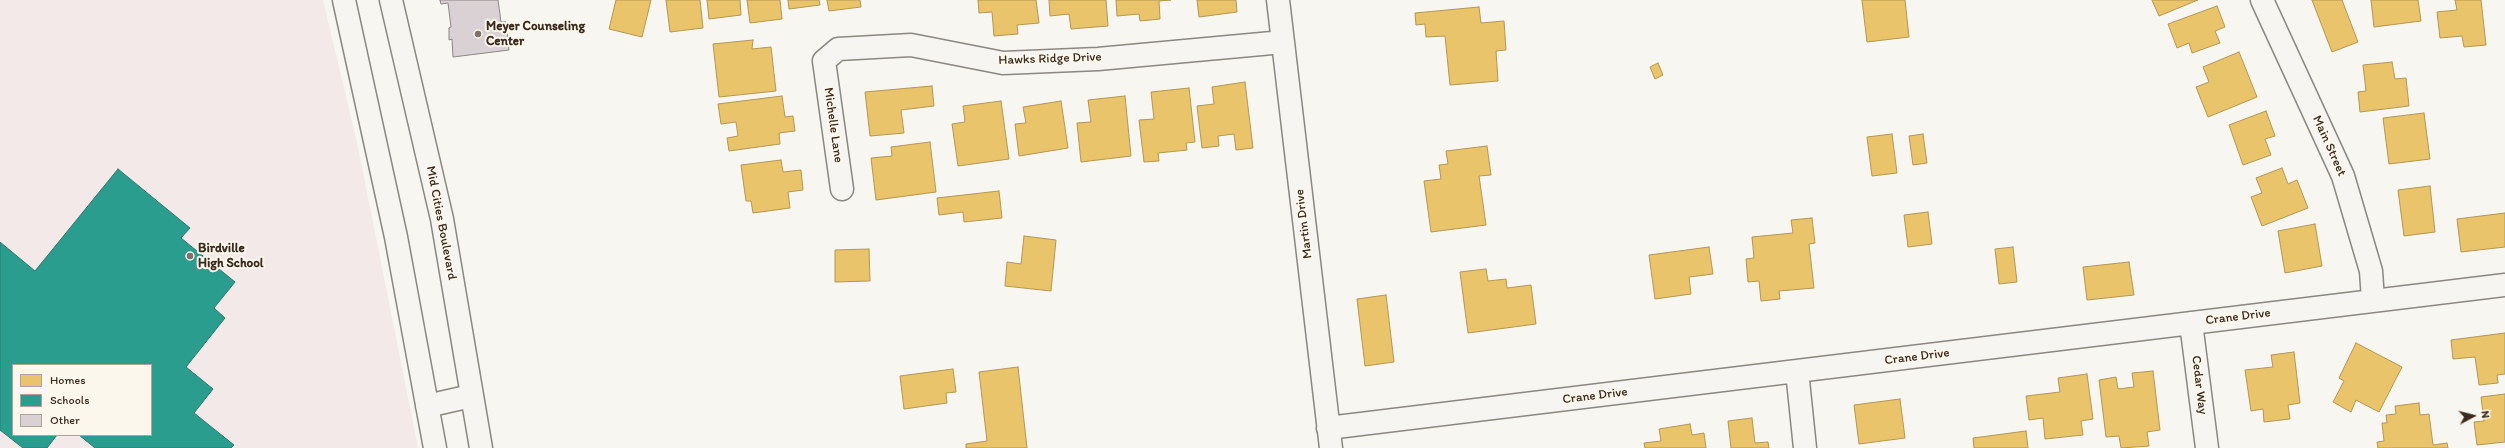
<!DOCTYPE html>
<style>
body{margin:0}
#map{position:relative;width:2505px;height:448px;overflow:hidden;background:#f8f6f0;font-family:Itim,sans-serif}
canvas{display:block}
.legend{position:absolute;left:12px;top:364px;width:140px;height:72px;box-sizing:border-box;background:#fbf7ec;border:1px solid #aea59a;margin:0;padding:5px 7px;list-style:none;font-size:12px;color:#3b2a1e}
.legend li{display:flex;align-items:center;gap:8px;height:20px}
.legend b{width:20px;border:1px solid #aea59a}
.north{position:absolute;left:2453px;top:396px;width:40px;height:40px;-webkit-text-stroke:3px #fbf7ec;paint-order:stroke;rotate:83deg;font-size:11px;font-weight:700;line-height:16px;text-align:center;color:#3b2a1e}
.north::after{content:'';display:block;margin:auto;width:14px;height:18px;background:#3b2a1e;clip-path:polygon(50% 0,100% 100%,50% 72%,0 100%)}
</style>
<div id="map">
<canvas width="2505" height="448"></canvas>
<ul class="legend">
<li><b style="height:11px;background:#e9c46a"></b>Homes</li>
<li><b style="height:11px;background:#2a9d8f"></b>Schools</li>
<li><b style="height:11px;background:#dad1d5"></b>Other</li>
</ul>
<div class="north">N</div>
</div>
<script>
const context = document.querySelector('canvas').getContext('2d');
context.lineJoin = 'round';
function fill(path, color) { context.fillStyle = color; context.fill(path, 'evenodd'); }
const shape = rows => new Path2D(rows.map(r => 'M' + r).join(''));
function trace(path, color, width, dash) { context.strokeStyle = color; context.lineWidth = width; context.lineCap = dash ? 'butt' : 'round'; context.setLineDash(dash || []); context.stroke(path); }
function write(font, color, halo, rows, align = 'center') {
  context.font = font + ' Itim,sans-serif'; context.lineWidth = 4; context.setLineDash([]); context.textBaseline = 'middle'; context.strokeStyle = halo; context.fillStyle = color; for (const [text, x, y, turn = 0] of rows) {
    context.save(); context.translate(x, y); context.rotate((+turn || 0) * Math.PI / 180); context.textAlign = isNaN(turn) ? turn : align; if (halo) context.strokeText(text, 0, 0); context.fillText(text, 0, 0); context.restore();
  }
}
const built = shape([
 [0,0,323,0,358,147,418,448,0,448],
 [13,365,151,365,151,435,13,435]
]);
const homes = shape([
 [616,0,651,0,642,37,609,29,616,0],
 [666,0,700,0,703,28,670,32,666,0],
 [707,0,740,0,741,15,709,19,707,0],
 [747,0,780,0,782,19,750,23,747,0],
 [788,0,819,0,820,5,789,9,788,0],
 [827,0,860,0,861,7,829,11,827,0],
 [978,0,1036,0,1039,23,1017,25,1018,34,994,36,992,12,979,13,978,0],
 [1049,0,1106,0,1108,26,1071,29,1069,14,1050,16,1049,0],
 [1116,0,1171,0,1159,1,1160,19,1140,21,1139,14,1117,16,1116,0],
 [1197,0,1236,0,1237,12,1199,17,1197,0],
 [1862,0,1905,0,1909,37,1867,42,1862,0],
 [2152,0,2198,0,2159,16,2152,0],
 [2312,0,2342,0,2358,42,2332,52,2312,0],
 [2371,0,2418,0,2421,21,2374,27,2371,0],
 [2455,0,2481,0,2486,45,2464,47,2462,36,2440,38,2437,12,2457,10,2455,0],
 [2217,6,2225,27,2215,31,2220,43,2192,53,2189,43,2177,48,2168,24,2217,6],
 [1479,7,1481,23,1504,21,1506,50,1496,51,1498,81,1450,85,1445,36,1426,37,1425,24,1416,25,1415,13,1479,7],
 [753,40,752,49,771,47,776,91,719,97,713,44,753,40],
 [2239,52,2257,97,2208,117,2196,87,2209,82,2203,67,2239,52],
 [2392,62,2395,79,2406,78,2409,106,2360,112,2358,92,2366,91,2363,65,2392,62],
 [1658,63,1663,75,1655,79,1650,67,1658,63],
 [1245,82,1253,148,1236,150,1234,134,1218,136,1219,146,1202,148,1197,106,1214,104,1212,87,1245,82],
 [932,86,934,106,901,110,904,133,870,136,865,92,932,86],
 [1189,88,1195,142,1186,143,1187,150,1158,153,1159,161,1144,162,1139,120,1154,119,1151,92,1189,88],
 [782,96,785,117,793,116,795,131,779,133,780,144,729,151,727,138,738,136,736,122,721,124,718,104,782,96],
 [1125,96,1131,156,1081,162,1077,123,1091,122,1088,100,1125,96],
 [1001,101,1009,159,958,166,952,124,965,122,963,106,1001,101],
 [1061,101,1068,148,1019,156,1015,124,1026,123,1023,107,1061,101],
 [2266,111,2275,136,2265,139,2271,155,2243,165,2229,125,2266,111],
 [2424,113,2430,159,2389,164,2383,118,2424,113],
 [1892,134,1897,173,1872,176,1867,137,1892,134],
 [1923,134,1927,163,1913,165,1909,136,1923,134],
 [930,142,936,192,876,200,871,158,892,156,891,147,930,142],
 [1487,146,1491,175,1479,176,1486,225,1431,232,1424,181,1441,179,1439,165,1448,164,1446,151,1487,146],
 [781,160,783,172,801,170,803,190,788,192,790,208,753,213,751,201,746,201,741,165,781,160],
 [2282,168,2288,184,2297,180,2308,208,2262,226,2251,197,2262,193,2256,178,2282,168],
 [2430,186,2435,232,2404,236,2398,190,2430,186],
 [999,191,1002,218,964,222,963,212,939,215,937,198,999,191],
 [1928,212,1932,244,1908,247,1904,215,1928,212],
 [2505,213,2505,247,2461,252,2457,219,2505,213],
 [1812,218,1815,243,1809,244,1814,288,1779,291,1780,299,1761,301,1759,281,1748,282,1746,259,1754,258,1752,237,1793,233,1791,220,1812,218],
 [2315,224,2322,266,2285,273,2278,231,2315,224],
 [1024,236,1056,240,1051,291,1005,286,1007,262,1021,264,1024,236],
 [1709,247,1713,274,1689,277,1691,294,1655,299,1649,255,1709,247],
 [2013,247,2017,282,1999,284,1995,249,2013,247],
 [869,249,870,281,835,282,835,250,869,249],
 [2129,262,2134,295,2087,300,2083,267,2129,262],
 [1486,269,1488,281,1506,279,1507,288,1531,285,1536,324,1468,333,1460,272,1486,269],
 [1386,295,1394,362,1365,366,1357,299,1386,295],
 [2505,333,2505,374,2497,375,2498,383,2479,385,2475,357,2453,359,2451,340,2505,333],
 [2356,343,2402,367,2379,412,2356,400,2351,412,2333,402,2344,381,2339,378,2356,343],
 [2294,352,2300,403,2288,405,2290,419,2264,422,2263,409,2251,411,2245,370,2273,367,2271,355,2294,352],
 [1018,367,1027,448,966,448,966,444,987,441,979,372,1018,367],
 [953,369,956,392,946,393,947,403,904,409,900,376,953,369],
 [2153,371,2160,430,2147,432,2149,446,2121,448,2119,436,2106,437,2099,380,2116,377,2118,389,2134,387,2132,373,2153,371],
 [2087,374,2093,419,2081,421,2083,435,2045,439,2043,418,2029,420,2026,396,2060,392,2058,378,2087,374],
 [2505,394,2505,442,2477,445,2474,422,2484,421,2481,397,2505,394],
 [1900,399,1905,438,1859,444,1854,405,1900,399],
 [2419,403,2420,415,2429,414,2433,445,2447,443,2448,448,2378,448,2377,442,2384,441,2382,423,2387,423,2386,415,2396,414,2395,406,2419,403],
 [1752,418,1755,443,1768,442,1769,448,1731,448,1728,421,1752,418],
 [1690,424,1692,435,1704,433,1706,448,1645,448,1644,443,1661,441,1659,429,1690,424],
 [2026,431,2028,448,1974,448,1973,438,2026,431]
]);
const schools = shape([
 [118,169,190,228,181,238,235,282,214,308,225,318,186,367,213,389,194,413,234,445,231,448,95,448,79,435,151,435,151,365,13,365,13,435,57,435,47,448,23,448,0,430,0,242,35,271,118,169]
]);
const building = shape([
 [440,0,498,0,501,22,506,22,509,50,453,57,452,39,449,40,449,28,451,27,448,3,441,4,440,0]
]);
const minor = shape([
 [1278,0,1331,448],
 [2262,0,2343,176,2371,271,2373,300],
 [842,189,824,61,838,49,911,45,1003,63,1098,59,1283,42],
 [2191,323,2207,448],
 [1797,371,1805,448],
 [1328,428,2505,285]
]);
const major = shape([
 [344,0,396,237,435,448],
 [391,0,442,219,481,448],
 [427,406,471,396]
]);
const markers = [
 [478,34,4,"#7d7168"],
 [190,256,4,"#7d7168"]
];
const poiNames = [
 ["Meyer Counseling",486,27],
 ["Center",486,42],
 ["Birdville",198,249],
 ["High School",198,264]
];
const streetNames = [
 ["Hawks Ridge Drive",1050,59,-2],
 ["Michelle Lane",833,125,82],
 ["Main Street",2329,146,66],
 ["Mid Cities Boulevard",441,223,79],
 ["Martin Drive",1304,224,-97],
 ["Crane Drive",2238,317,-7],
 ["Crane Drive",1917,357,-7],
 ["Cedar Way",2199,385,83],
 ["Crane Drive",1595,396,-7]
];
fill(built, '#f2e9e8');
fill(homes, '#e9c46a');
trace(homes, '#b59653', 1);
fill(schools, '#2a9d8f');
trace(schools, '#2f7a6d', 1);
fill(building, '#dad1d5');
trace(building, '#8b8781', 1);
trace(minor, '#8b8781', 25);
trace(major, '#8b8781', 25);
trace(minor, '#f6f5f1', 22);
trace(major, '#f6f5f1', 22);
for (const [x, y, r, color] of markers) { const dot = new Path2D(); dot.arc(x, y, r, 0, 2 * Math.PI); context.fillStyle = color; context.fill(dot); trace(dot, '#fbf7ec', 1.5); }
write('bold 13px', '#3b2a1e', '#fbf7ec', poiNames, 'left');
write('13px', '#3b2a1e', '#fbf7ec', streetNames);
</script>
